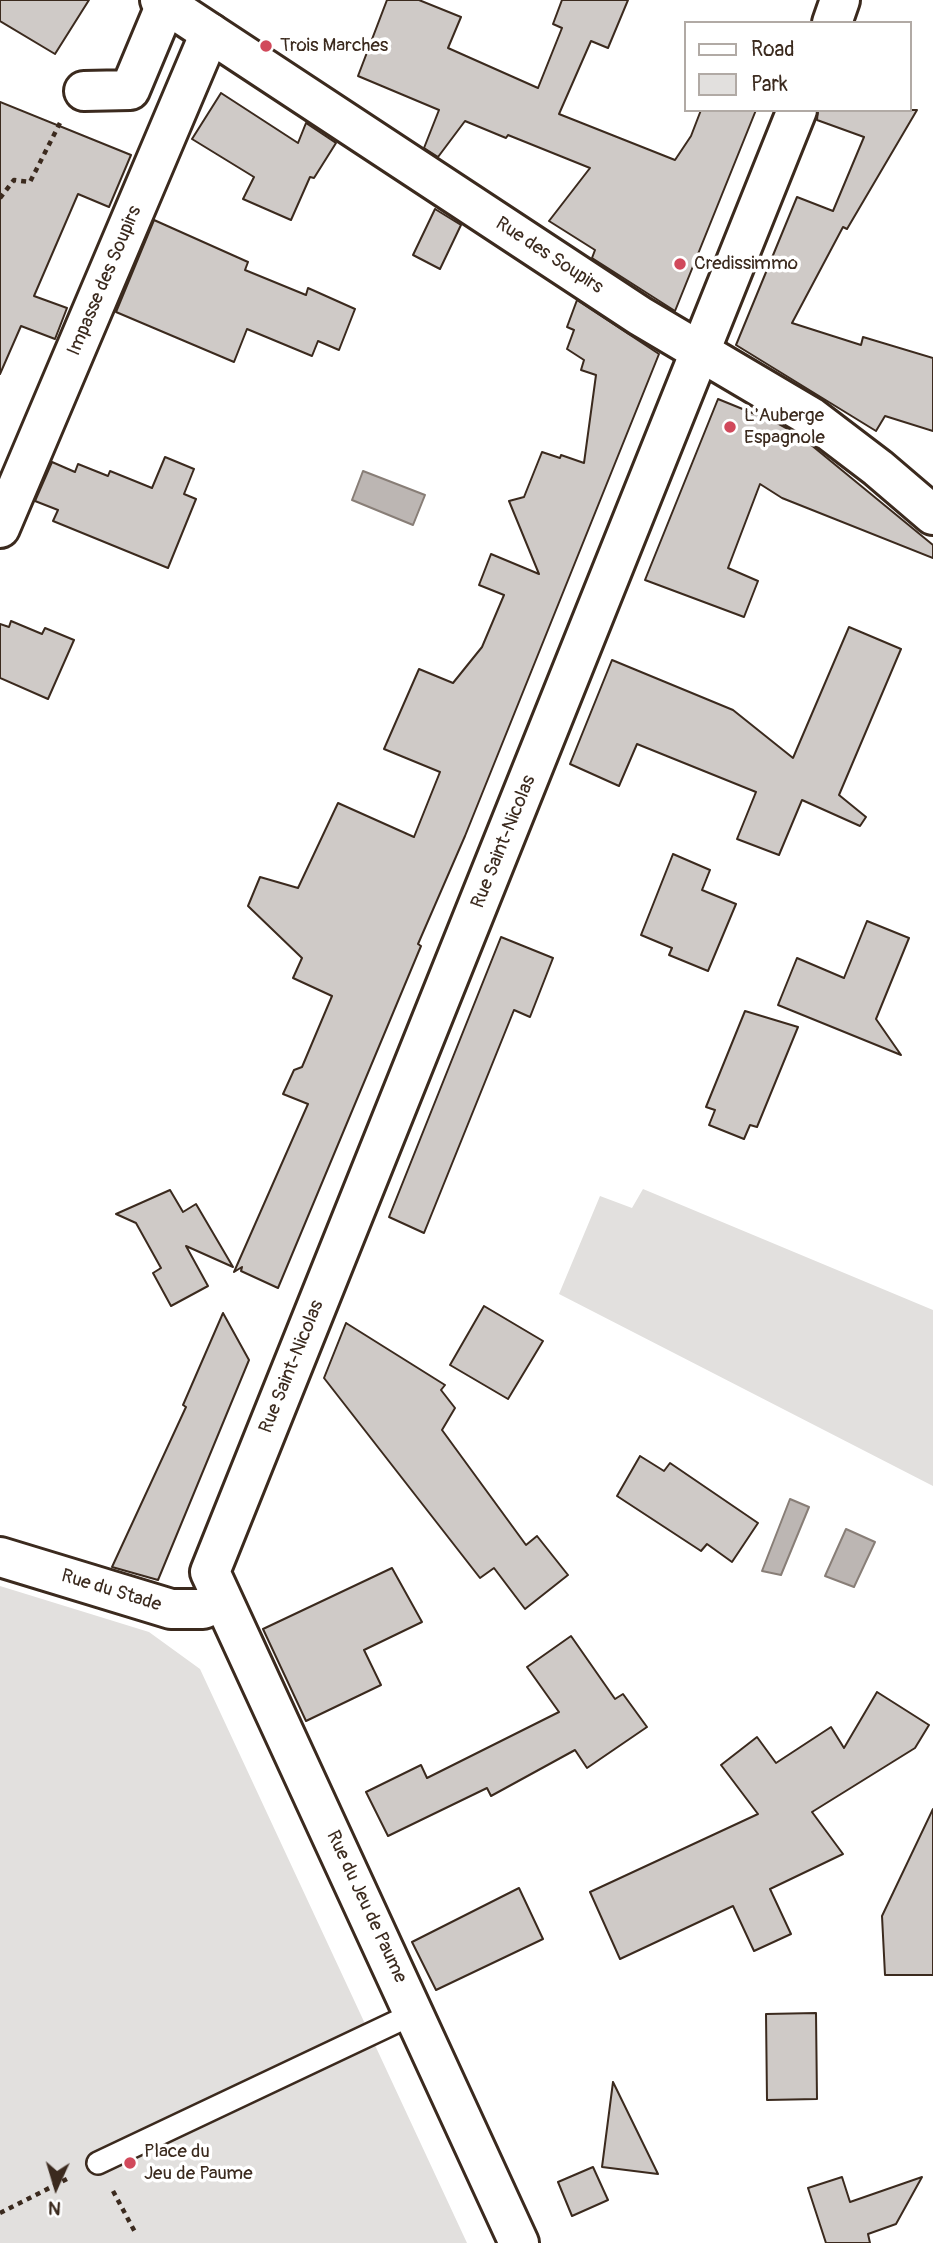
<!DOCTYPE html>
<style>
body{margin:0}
#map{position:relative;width:933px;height:2243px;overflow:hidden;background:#fff;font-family:Pangolin,sans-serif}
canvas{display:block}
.legend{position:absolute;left:684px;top:21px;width:228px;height:91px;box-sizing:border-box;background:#fff;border:2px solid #b1aaa5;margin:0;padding:9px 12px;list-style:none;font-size:21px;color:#3b2a1e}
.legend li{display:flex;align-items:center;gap:14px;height:35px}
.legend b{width:35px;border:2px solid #b1aaa5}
.north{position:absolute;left:21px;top:2152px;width:70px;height:70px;-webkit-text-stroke:5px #fff;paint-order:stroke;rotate:184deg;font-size:19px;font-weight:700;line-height:28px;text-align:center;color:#3b2a1e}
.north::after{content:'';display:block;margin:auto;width:24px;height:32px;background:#3b2a1e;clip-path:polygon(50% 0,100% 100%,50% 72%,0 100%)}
</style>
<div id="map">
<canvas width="933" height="2243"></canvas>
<ul class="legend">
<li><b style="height:9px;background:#fff"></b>Road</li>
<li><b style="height:19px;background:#e2e0de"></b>Park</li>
</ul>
<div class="north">N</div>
</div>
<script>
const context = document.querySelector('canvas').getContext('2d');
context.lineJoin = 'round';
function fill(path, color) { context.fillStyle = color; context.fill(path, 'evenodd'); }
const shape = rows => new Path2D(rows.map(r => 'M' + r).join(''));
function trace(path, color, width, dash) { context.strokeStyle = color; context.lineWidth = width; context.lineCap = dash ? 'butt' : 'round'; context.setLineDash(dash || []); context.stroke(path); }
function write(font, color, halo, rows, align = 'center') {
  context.font = font + ' Pangolin,sans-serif'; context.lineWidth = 7; context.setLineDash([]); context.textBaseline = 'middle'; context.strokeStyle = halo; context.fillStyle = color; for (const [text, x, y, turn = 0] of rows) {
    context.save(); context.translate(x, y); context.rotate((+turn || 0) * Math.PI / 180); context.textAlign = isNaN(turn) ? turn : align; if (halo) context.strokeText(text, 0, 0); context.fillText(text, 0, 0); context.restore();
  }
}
const green = shape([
 [643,1189,933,1310,933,1486,559,1294,600,1196,632,1208],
 [0,1586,149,1632,200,1669,467,2243,0,2243]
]);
const water = shape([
 [363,471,425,495,413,525,352,500,363,471],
 [790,1499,809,1507,781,1575,762,1571,790,1499],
 [846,1529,875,1542,854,1587,825,1576,846,1529]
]);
const building = shape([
 [0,0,89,0,55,54,0,21,0,0],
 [387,0,419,0,461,17,448,48,538,88,562,28,553,24,562,0,628,0,608,48,591,41,559,114,675,160,691,136,701,110,756,110,675,311,592,258,595,250,549,221,590,168,508,135,506,138,465,121,438,157,424,148,439,110,358,76,387,0],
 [221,93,298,143,306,123,336,143,314,178,310,177,291,220,243,199,254,177,192,139,221,93],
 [0,102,131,155,109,207,78,194,34,296,67,308,55,339,21,326,0,374,0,102],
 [818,110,917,110,847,229,843,227,792,323,861,345,863,337,933,358,933,431,885,416,876,431,736,345,797,197,833,211,864,137,817,120,818,110],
 [435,209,461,225,440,269,413,255,435,209],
 [154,220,248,262,245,270,306,295,308,288,355,309,339,350,318,341,312,356,247,329,234,362,116,312,154,220],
 [577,300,659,354,465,836,418,944,421,946,278,1288,241,1271,242,1267,234,1272,308,1104,283,1094,294,1070,302,1067,332,996,293,978,302,958,248,906,260,877,298,888,338,803,414,837,440,772,384,749,419,669,453,683,482,647,504,595,479,585,491,554,539,574,509,501,524,497,542,452,560,458,561,455,584,463,596,375,581,370,584,360,567,349,574,330,567,327,577,300],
 [718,399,777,423,799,435,933,545,933,558,782,498,760,484,728,568,758,581,744,617,645,580,718,399],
 [165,457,194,469,184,494,196,499,168,568,53,521,58,510,35,501,52,462,75,472,78,464,108,476,110,471,152,488,165,457],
 [11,621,42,634,45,628,74,640,48,699,0,678,0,624,9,627,11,621],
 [849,627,901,649,839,795,866,817,860,826,802,800,779,855,737,839,756,792,637,744,619,786,570,764,612,660,733,710,793,758,849,627],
 [673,854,710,870,702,890,736,904,708,971,669,955,672,948,641,935,673,854],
 [867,921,909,938,876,1019,901,1055,778,1005,797,958,844,978,867,921],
 [501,937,553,958,530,1017,514,1010,424,1233,389,1217,501,937],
 [745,1011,798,1027,757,1127,750,1125,744,1139,709,1125,715,1110,706,1107,745,1011],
 [170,1190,183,1212,196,1204,233,1267,186,1246,208,1286,171,1306,153,1273,161,1268,136,1223,116,1214,170,1190],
 [484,1306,543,1341,508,1399,450,1365,484,1306],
 [223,1313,249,1360,158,1580,112,1567,186,1407,183,1405,223,1313],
 [346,1323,445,1385,441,1390,455,1408,442,1430,526,1545,537,1536,568,1575,525,1609,494,1568,480,1578,324,1378,346,1323],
 [640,1456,664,1471,670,1463,758,1523,732,1562,707,1544,701,1551,617,1496,640,1456],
 [392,1568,422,1622,364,1650,381,1685,306,1721,263,1629,392,1568],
 [571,1636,615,1699,623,1694,647,1727,587,1768,575,1750,491,1796,487,1788,388,1836,366,1792,421,1765,427,1778,559,1712,527,1667,571,1636],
 [877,1692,929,1725,915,1748,812,1812,843,1854,770,1889,791,1934,754,1951,733,1906,620,1959,590,1892,758,1814,721,1765,757,1737,776,1763,831,1727,844,1748,877,1692],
 [933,1809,933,1975,885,1975,882,1916,933,1809],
 [519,1888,543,1939,436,1990,412,1942,519,1888],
 [816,2013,817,2099,767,2100,766,2014,816,2013],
 [613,2082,658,2174,602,2167,613,2082],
 [593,2167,608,2200,572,2216,558,2182,593,2167],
 [842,2177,850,2202,922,2177,896,2224,868,2234,870,2243,826,2243,808,2188,842,2177]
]);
const path = shape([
 [0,198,14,180,30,182,61,121],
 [113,2191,136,2234],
 [0,2213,71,2177]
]);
const lane = shape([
 [98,2163,415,2013]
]);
const street = shape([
 [832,23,840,0],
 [84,91,130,90,166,4],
 [0,528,210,33],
 [0,1557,171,1609,203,1609,222,1601],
 [519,2243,210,1572,797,110]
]);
const secondary = shape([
 [160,0,640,316,811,417,878,468,933,515]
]);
const markers = [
 [266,46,7,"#d1495b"],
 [680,264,7,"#d1495b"],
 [730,427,7,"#d1495b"],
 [130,2163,7,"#d1495b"]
];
const poiNames = [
 ["Trois Marches",280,46],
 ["Credissimmo",694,264],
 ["L'Auberge",744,416],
 ["Espagnole",744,438],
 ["Place du",144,2152],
 ["Jeu de Paume",144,2174]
];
const streetNames = [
 ["Rue des Soupirs",549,256,33],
 ["Impasse des Soupirs",105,281,-67],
 ["Rue Saint-Nicolas",504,842,-68],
 ["Rue Saint-Nicolas",292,1367,-68],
 ["Rue du Stade",111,1591,17],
 ["Rue du Jeu de Paume",366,1907,65]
];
fill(green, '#e2e0de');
fill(water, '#bcb6b3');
trace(water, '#887e77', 2);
fill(building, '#cfcac7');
trace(building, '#3b2a1e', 2);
trace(lane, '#3b2a1e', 26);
trace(street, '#3b2a1e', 44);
trace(secondary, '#3b2a1e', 44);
trace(path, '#3b2a1e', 4.5, [5, 5]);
trace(lane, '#fff', 21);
trace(street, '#fff', 38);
trace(secondary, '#fff', 38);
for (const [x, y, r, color] of markers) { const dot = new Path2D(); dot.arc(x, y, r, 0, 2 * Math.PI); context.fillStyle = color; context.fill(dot); trace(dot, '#fff', 2.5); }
write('19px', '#3b2a1e', '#fff', poiNames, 'left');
write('19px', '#3b2a1e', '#fff', streetNames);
</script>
